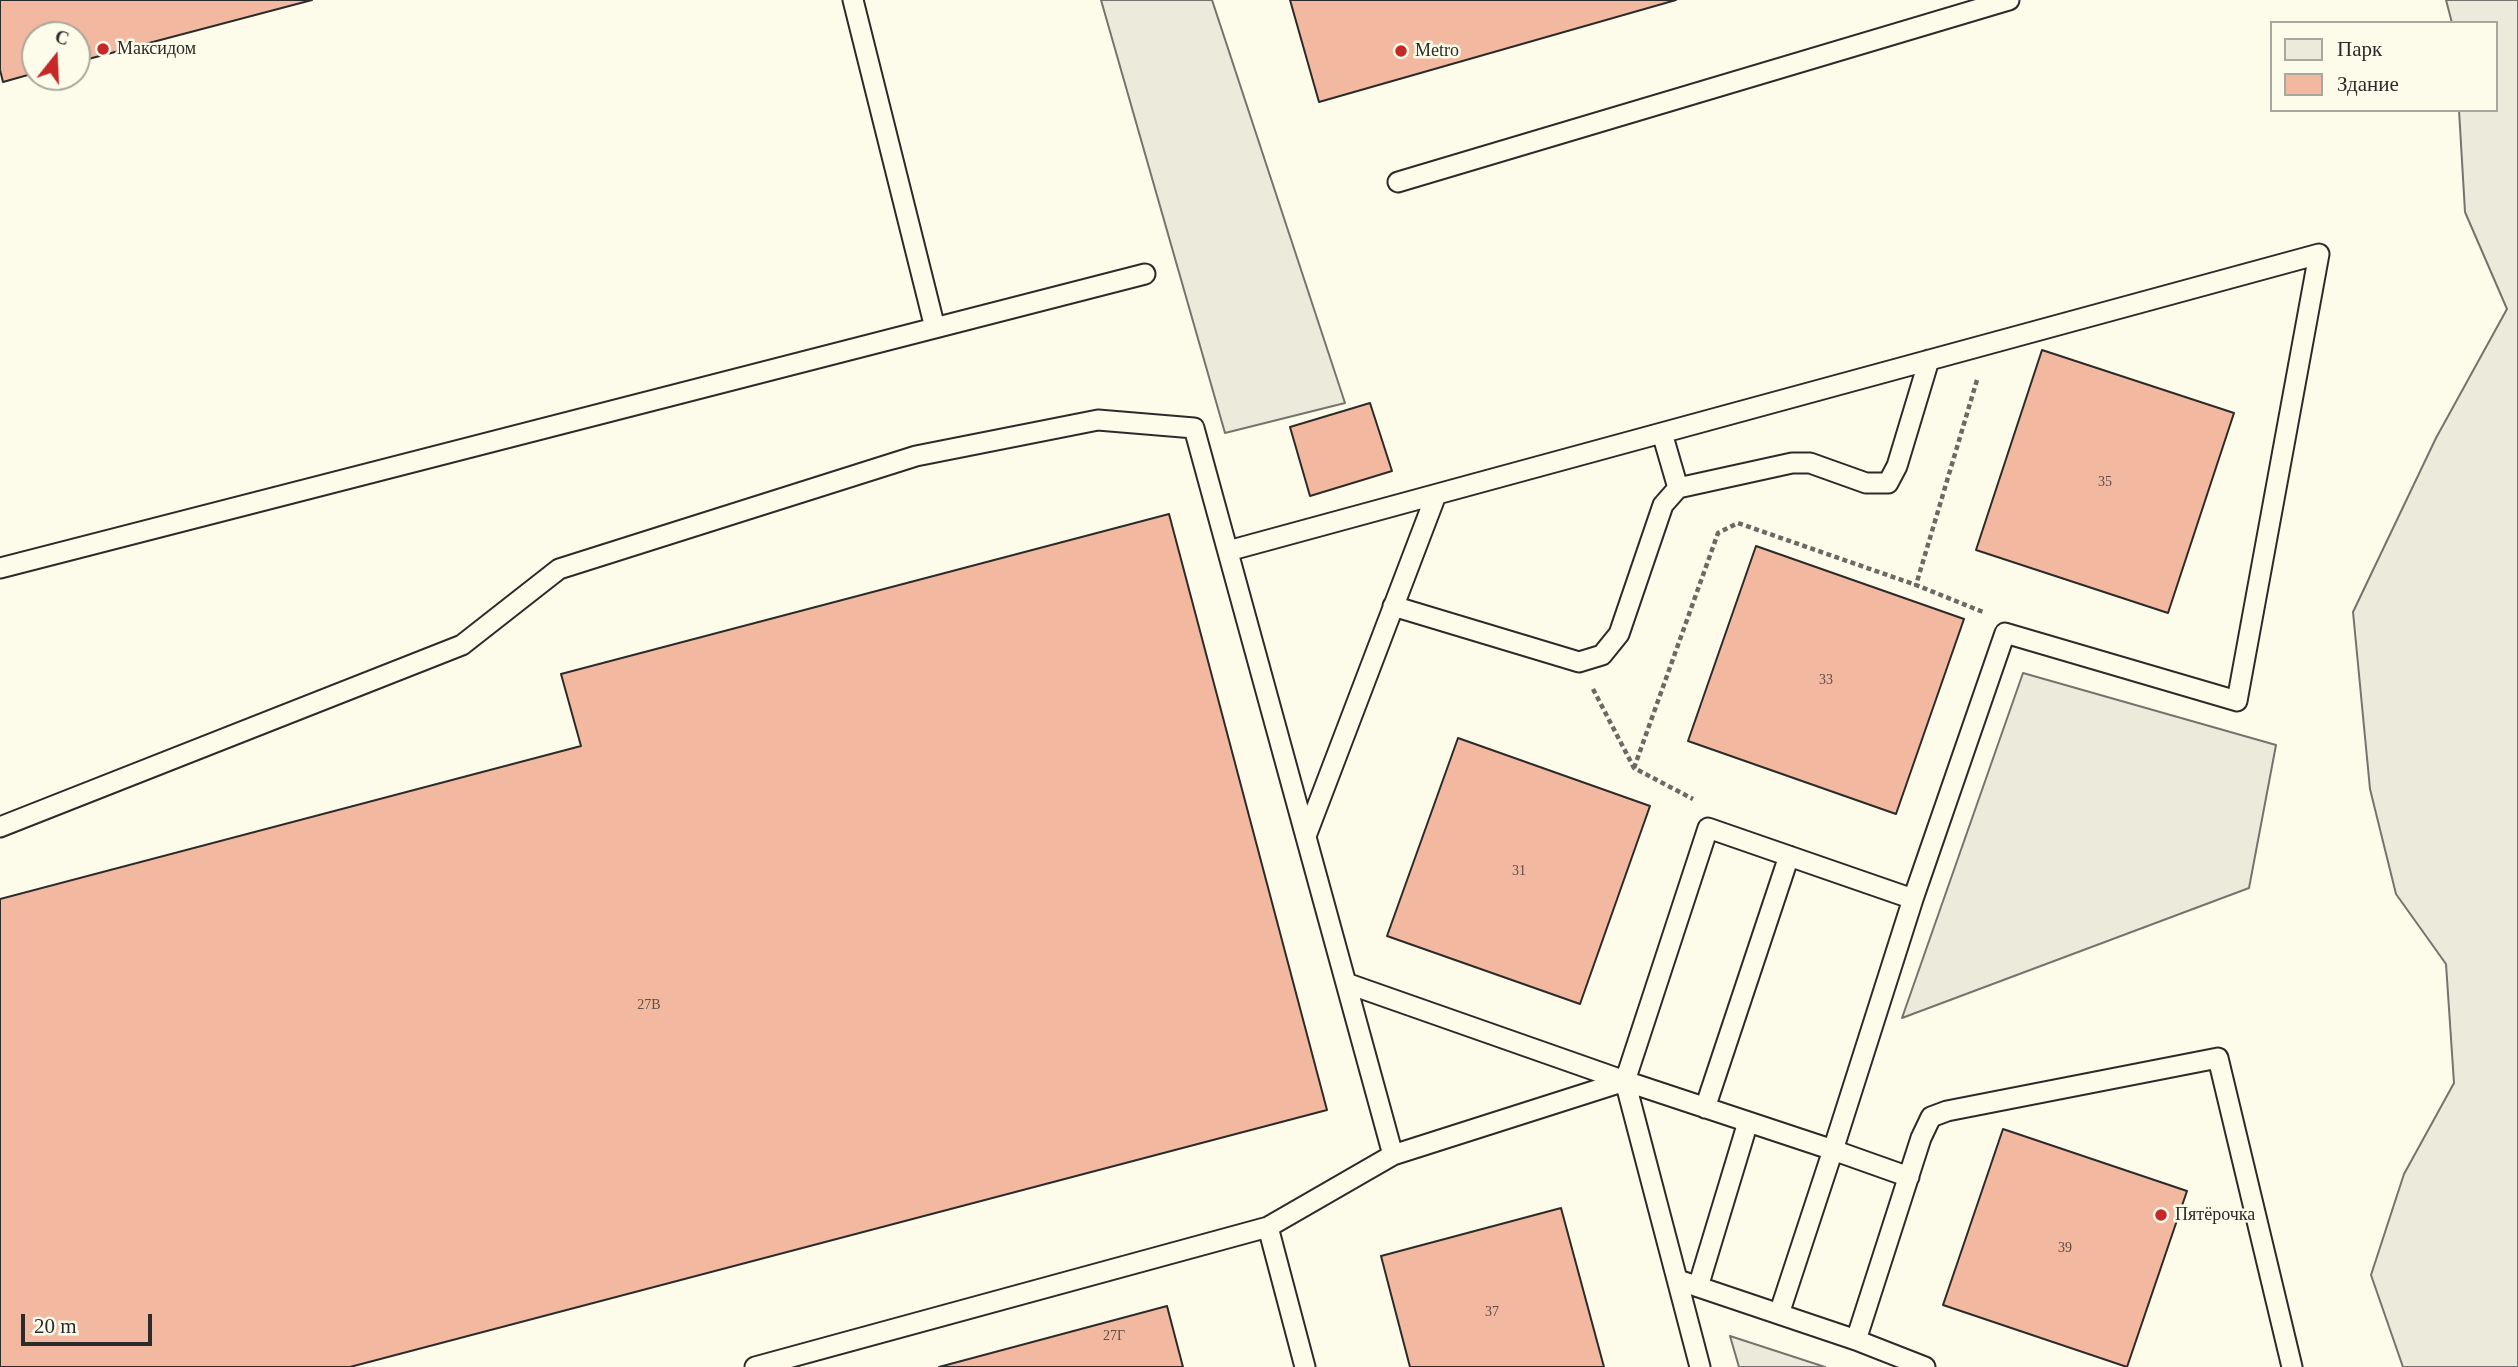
<!DOCTYPE html>
<meta charset="utf-8">
<style>
body{margin:0}
#map{position:relative;width:2518px;height:1367px;overflow:hidden;background:#fdfbea;font-family:Georgia,serif}
canvas{display:block}
.legend{position:absolute;left:2270px;top:21px;width:228px;height:91px;box-sizing:border-box;background:#fdfbea;border:2px solid #a9a89e;margin:0;padding:9px 12px;list-style:none;font-size:21px;color:#2b2b2b}
.legend li{display:flex;align-items:center;gap:14px;height:35px}
.legend b{width:35px;border:2px solid #a9a89e}
.north{position:absolute;left:21px;top:21px;width:70px;height:70px;box-sizing:border-box;background:#fdfbea;border:2px solid #a9a89e;border-radius:50%;rotate:18deg;font-size:19px;font-weight:700;line-height:28px;text-align:center;color:#2b2b2b}
.north::after{content:'';display:block;margin:auto;width:24px;height:32px;background:#c62828;clip-path:polygon(50% 0,100% 100%,50% 72%,0 100%)}
.scale{position:absolute;left:21px;top:1314px;width:131px;height:32px;box-sizing:border-box;border:4px solid #2b2b2b;border-top:0;padding-left:9px;font-size:21px;line-height:24px;white-space:nowrap;color:#2b2b2b;-webkit-text-stroke:5px #fdfbea;paint-order:stroke}
</style>
<div id="map">
<canvas width="2518" height="1367"></canvas>
<ul class="legend">
<li><b style="height:19px;background:#ecebdb"></b>Парк</li>
<li><b style="height:19px;background:#f2b8a0"></b>Здание</li>
</ul>
<div class="north">С</div>
<div class="scale">20 m</div>
</div>
<script>
const context = document.querySelector('canvas').getContext('2d');
context.lineJoin = 'round';
function fill(path, color) { context.fillStyle = color; context.fill(path, 'evenodd'); }
const shape = rows => new Path2D(rows.map(r => 'M' + r).join(''));
function trace(path, color, width, dash) { context.strokeStyle = color; context.lineWidth = width; context.lineCap = dash ? 'butt' : 'round'; context.setLineDash(dash || []); context.stroke(path); }
function write(font, color, halo, rows, align = 'center') {
  context.font = font + ' Georgia,serif'; context.lineWidth = 5; context.setLineDash([]); context.textBaseline = 'middle'; context.strokeStyle = halo; context.fillStyle = color; for (const [text, x, y, turn = 0] of rows) {
    context.save(); context.translate(x, y); context.rotate((+turn || 0) * Math.PI / 180); context.textAlign = isNaN(turn) ? turn : align; if (halo) context.strokeText(text, 0, 0); context.fillText(text, 0, 0); context.restore();
  }
}
const green = shape([
 [1101,0,1212,0,1345,403,1225,433,1101,0],
 [2446,0,2518,0,2518,1367,2403,1367,2371,1275,2404,1174,2454,1083,2446,964,2396,894,2370,789,2353,612,2436,438,2507,309,2465,212,2459,110,2495,110,2495,23,2452,23,2446,0],
 [2023,673,2276,745,2249,888,1902,1018,2023,673],
 [1730,1336,1825,1367,1739,1367,1730,1336]
]);
const building = shape([
 [0,0,312,0,77,62,77,35,35,35,35,73,3,82,0,70,0,0],
 [1290,0,1676,0,1319,102,1290,0],
 [2042,350,2234,413,2168,613,1976,550,2042,350],
 [1370,403,1392,471,1310,496,1290,427,1370,403],
 [1169,514,1327,1110,350,1367,0,1367,0,899,581,746,561,674,1169,514],
 [1756,546,1964,619,1896,814,1688,741,1756,546],
 [1458,738,1650,806,1580,1004,1387,936,1458,738],
 [2003,1129,2187,1191,2127,1367,1943,1305,2003,1129],
 [1561,1208,1604,1367,1410,1367,1381,1256,1561,1208],
 [1167,1306,1183,1367,939,1367,1167,1306]
]);
const path = shape([
 [1977,380,1916,585,1983,612],
 [1593,689,1634,768,1693,799],
 [1634,768,1718,533,1738,523,1916,585]
]);
const lane = shape([
 [853,0,935,328],
 [1398,182,2009,0],
 [1662,433,1678,488],
 [1228,551,2319,254,2237,701,2005,633,1913,899,1708,828,1625,1081,1700,1367],
 [0,568,1145,274],
 [1393,606,1579,662,1602,655,1619,634,1663,505,1678,488,1792,463,1810,463,1866,483,1888,483,1897,466,1929,360],
 [0,827,462,645,559,569,916,456,1098,420,1194,428,1393,1155],
 [1306,836,1436,495],
 [1625,1081,1833,1150,1779,1314],
 [1705,1108,1789,856],
 [1909,1177,1833,1150,1913,899],
 [1268,1227,1305,1367],
 [1678,1280,1856,1340],
 [1698,1287,1748,1122],
 [755,1367,1268,1227,1393,1155,1625,1081,1346,983],
 [1925,1367,1856,1340,1921,1138,1931,1117,1947,1111,2218,1058,2292,1367]
]);
const markers = [
 [103,49,7,"#c62828"],
 [1401,51,7,"#c62828"],
 [2161,1215,7,"#c62828"]
];
const numberNames = [
 ["35",2105,482],
 ["33",1826,680],
 ["31",1519,871],
 ["27В",649,1005],
 ["39",2065,1248],
 ["37",1492,1312],
 ["27Г",1114,1336]
];
const poiNames = [
 ["Максидом",117,49],
 ["Metro",1415,51],
 ["Пятёрочка",2175,1215]
];
fill(green, '#ecebdb');
trace(green, '#74746e', 2);
fill(building, '#f2b8a0');
trace(building, '#2b2b2b', 2);
trace(lane, '#2b2b2b', 23);
trace(path, '#6a6964', 4.5, [5, 3.5]);
trace(lane, '#fdfbea', 19);
for (const [x, y, r, color] of markers) { const dot = new Path2D(); dot.arc(x, y, r, 0, 2 * Math.PI); context.fillStyle = color; context.fill(dot); trace(dot, '#fdfbea', 2.5); }
write('14px', '#5d4e48', null, numberNames);
write('18px', '#2b2b2b', '#fdfbea', poiNames, 'left');
</script>
